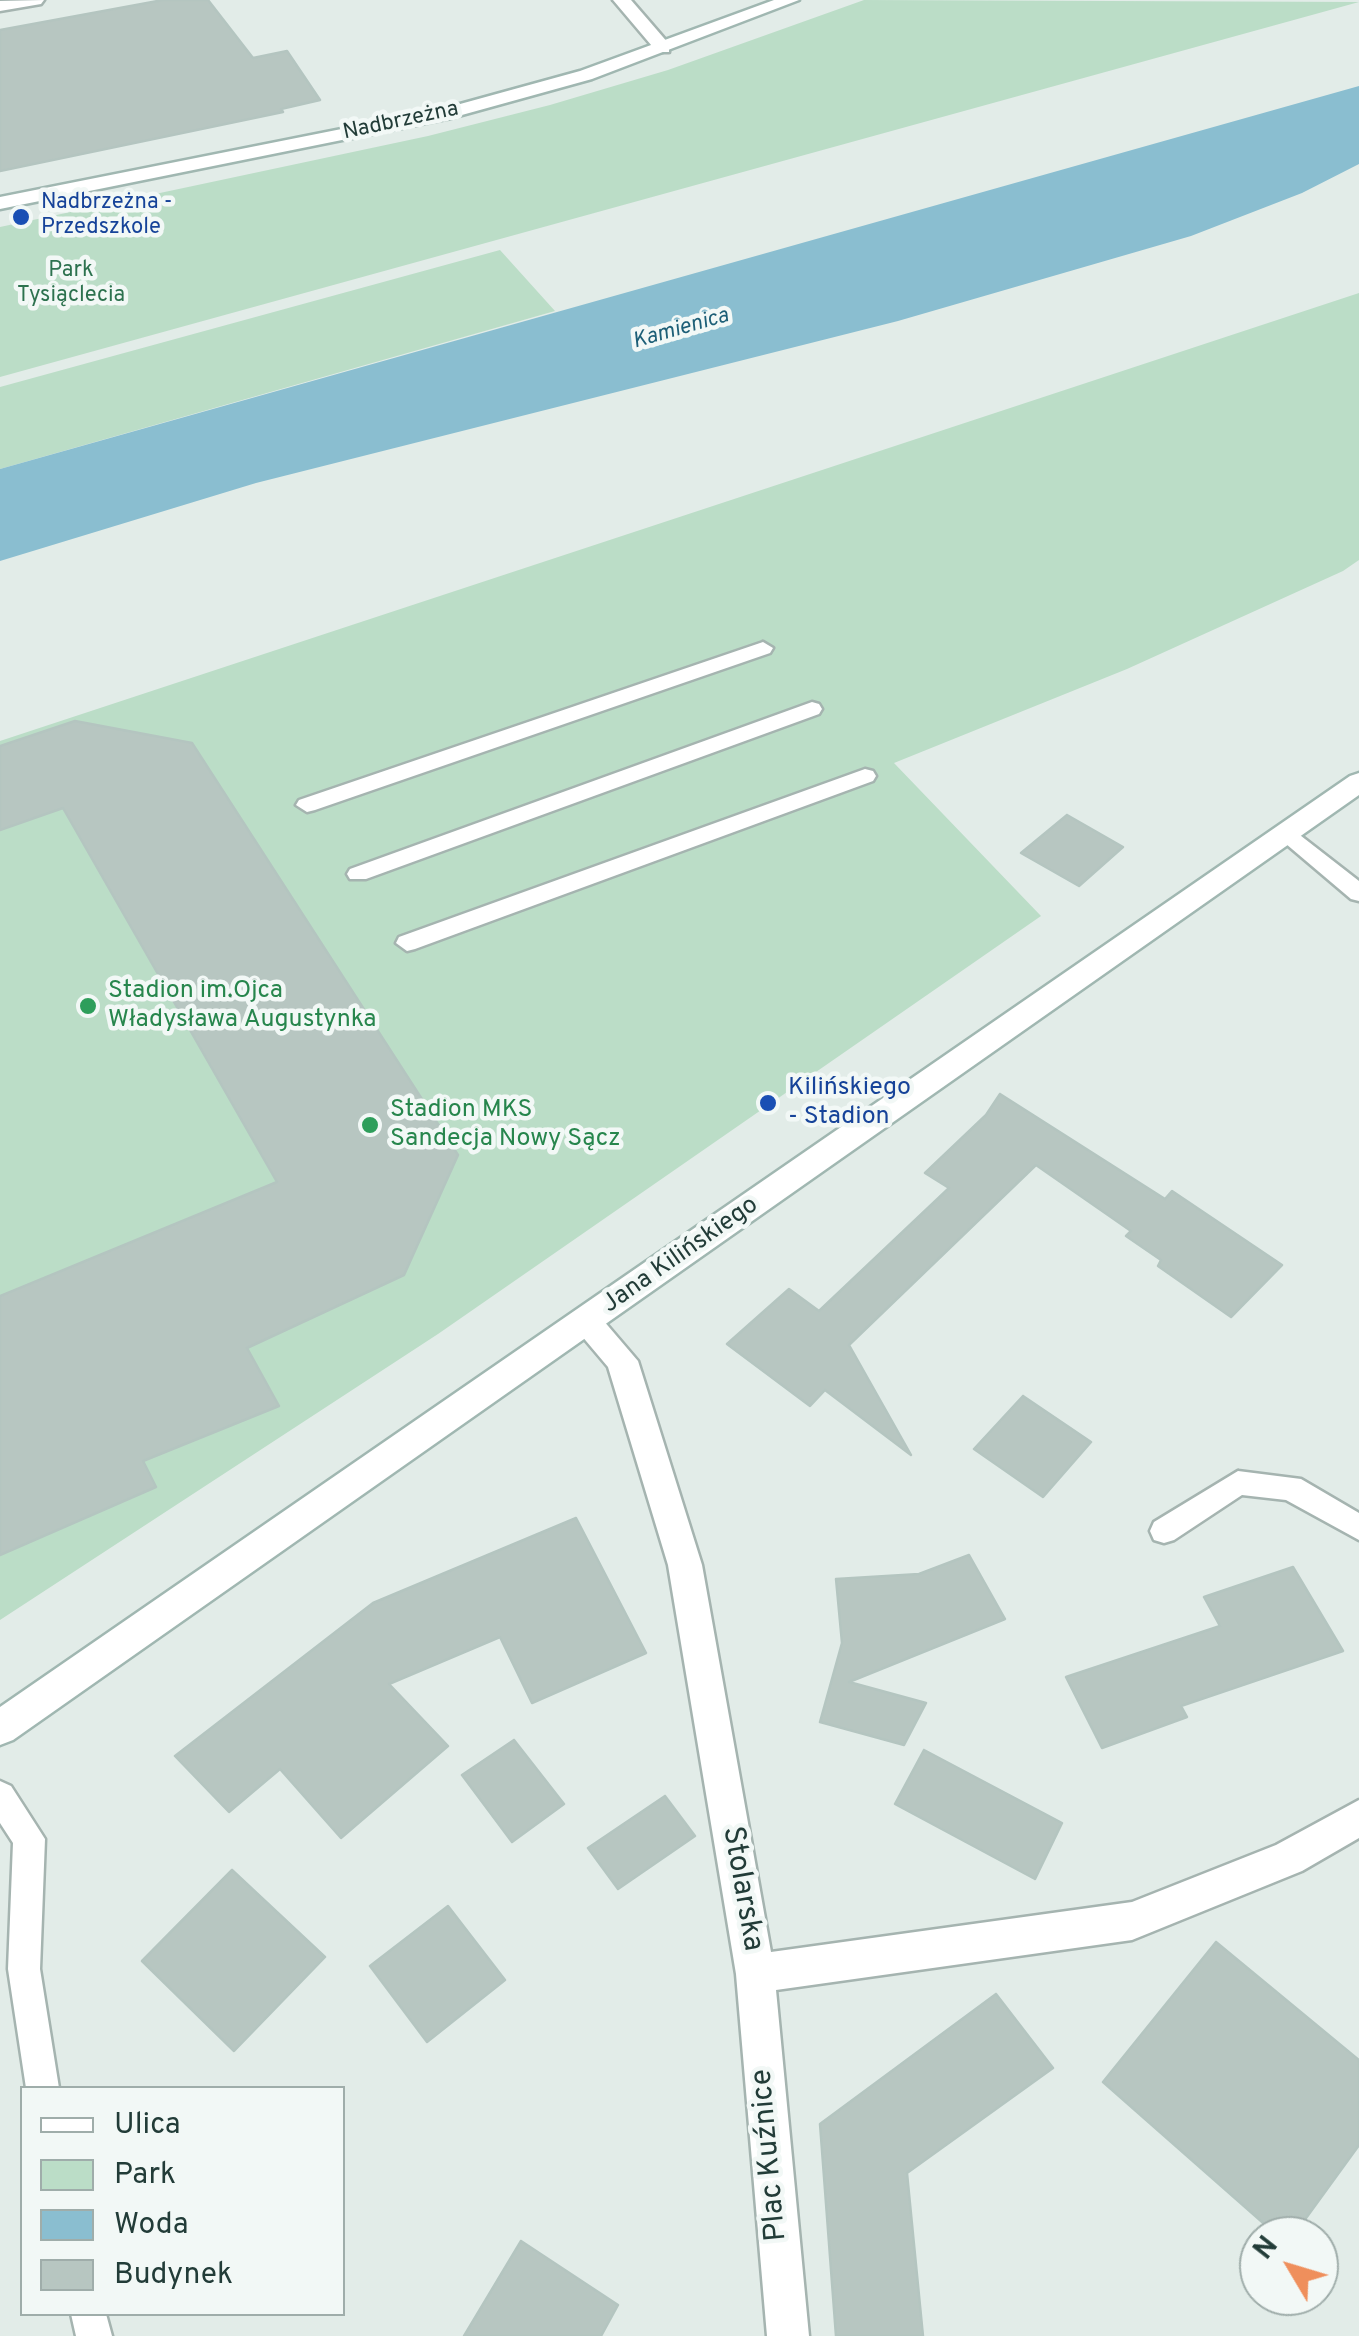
<!DOCTYPE html>
<meta charset="utf-8">
<style>
body{margin:0}
#map{position:relative;width:1359px;height:2336px;overflow:hidden;background:#e2ece8;font-family:Overpass,sans-serif}
canvas{display:block}
.legend{position:absolute;left:20px;top:2086px;width:325px;height:230px;box-sizing:border-box;background:#f2f8f6;border:2px solid #9fadaa;margin:0;padding:12px 18px;list-style:none;font-size:30px;color:#223c38}
.legend li{display:flex;align-items:center;gap:20px;height:50px}
.legend b{width:50px;border:2px solid #9fadaa}
.north{position:absolute;left:1239px;top:2216px;width:100px;height:100px;box-sizing:border-box;background:#f2f8f6;border:2px solid #9fadaa;border-radius:50%;rotate:308deg;font-size:28px;font-weight:700;line-height:40px;text-align:center;color:#223c38}
.north::after{content:'';display:block;margin:auto;width:35px;height:45px;background:#ef8f5c;clip-path:polygon(50% 0,100% 100%,50% 72%,0 100%)}
</style>
<div id="map">
<canvas width="1359" height="2336"></canvas>
<ul class="legend">
<li><b style="height:12px;background:#fff"></b>Ulica</li>
<li><b style="height:28px;background:#bbddc7"></b>Park</li>
<li><b style="height:28px;background:#8abed0"></b>Woda</li>
<li><b style="height:28px;background:#b7c6c1"></b>Budynek</li>
</ul>
<div class="north">N</div>
</div>
<script>
const context = document.querySelector('canvas').getContext('2d');
context.lineJoin = 'round';
function fill(path, color) { context.fillStyle = color; context.fill(path, 'evenodd'); }
const shape = rows => new Path2D(rows.map(r => 'M' + r).join(''));
function trace(path, color, width, dash) { context.strokeStyle = color; context.lineWidth = width; context.lineCap = dash ? 'butt' : 'round'; context.setLineDash(dash || []); context.stroke(path); }
function write(font, color, halo, rows, align = 'center') {
  context.font = font + ' Overpass,sans-serif'; context.lineWidth = 9; context.setLineDash([]); context.textBaseline = 'middle'; context.strokeStyle = halo; context.fillStyle = color; for (const [text, x, y, turn = 0] of rows) {
    context.save(); context.translate(x, y); context.rotate((+turn || 0) * Math.PI / 180); context.textAlign = isNaN(turn) ? turn : align; if (halo) context.strokeText(text, 0, 0); context.fillText(text, 0, 0); context.restore();
  }
}
const green = shape([
 [864,0,1359,2,0,377,0,227,428,136,550,105,668,70],
 [500,250,555,311,0,469,0,387],
 [1359,293,1359,560,1343,571,1127,669,894,763,1041,916,438,1334,0,1620,0,741]
]);
const water = shape([
 [1359,86,1359,164,1302,193,1191,236,898,321,256,483,0,561,0,469]
]);
const building = shape([
 [163,0,208,0,253,58,287,51,320,100,281,109,283,112,0,171,0,30,163,0],
 [75,721,192,743,458,1155,404,1275,247,1348,279,1406,143,1461,156,1487,0,1555,0,1296,277,1182,63,808,0,830,0,746,75,721],
 [1067,815,1123,847,1079,886,1021,853,1067,815],
 [1000,1094,1165,1199,1172,1191,1282,1265,1231,1317,1158,1266,1161,1260,1126,1236,1131,1231,1036,1165,849,1345,911,1455,825,1390,810,1406,727,1344,789,1289,819,1311,949,1188,925,1173,986,1115,1000,1094],
 [1023,1396,1091,1442,1043,1497,974,1449,1023,1396],
 [576,1518,646,1653,532,1703,500,1637,389,1684,448,1746,341,1838,280,1769,229,1812,175,1756,373,1603,576,1518],
 [969,1555,1005,1619,849,1682,926,1703,904,1745,820,1722,842,1643,836,1579,919,1574,969,1555],
 [1293,1567,1343,1651,1181,1706,1187,1717,1102,1748,1066,1677,1220,1626,1204,1597,1293,1567],
 [514,1740,564,1804,512,1842,462,1775,514,1740],
 [924,1750,1062,1823,1035,1879,895,1804,924,1750],
 [665,1796,695,1836,618,1889,588,1848,665,1796],
 [232,1870,325,1957,234,2051,142,1961,232,1870],
 [448,1906,505,1980,427,2042,370,1966,448,1906],
 [1216,1942,1359,2060,1359,2145,1293,2236,1278,2236,1103,2082,1216,1942],
 [996,1994,1053,2068,907,2173,923,2336,836,2336,820,2124,996,1994],
 [521,2241,618,2305,601,2336,464,2336,521,2241]
]);
const lane = shape([
 [763,642,773,648,770,653,315,810,307,812,296,805,299,800,763,642],
 [812,702,819,704,822,709,819,714,366,879,350,879,347,874,350,869,812,702],
 [865,769,873,771,876,776,873,781,415,949,407,951,396,943,399,937,865,769],
 [1287,825,1359,881,1359,901,1351,899,1279,838,1276,833,1287,825],
 [1238,1471,1301,1479,1359,1513,1359,1540,1286,1500,1242,1495,1174,1540,1164,1543,1154,1540,1150,1531,1154,1522,1238,1471],
 [0,1781,11,1786,45,1839,40,1969,59,2088,26,2088,8,1969,13,1843,0,1823,0,1781],
 [71,2314,106,2314,112,2336,76,2336,71,2314]
]);
const street = shape([
 [44,0,41,4,0,11,0,1,44,0],
 [613,0,631,0,669,44,669,52,657,52,613,0],
 [586,1309,597,1313,638,1361,702,1565,771,1952,1132,1902,1276,1845,1359,1800,1359,1838,1302,1871,1132,1940,776,1990,809,2336,767,2336,736,1974,668,1565,608,1367,570,1322,575,1313,586,1309]
]);
const secondary = shape([
 [774,0,799,0,592,79,451,118,0,209,0,197,442,109,580,71,774,0],
 [1359,773,1359,795,13,1740,0,1745,0,1707,1350,776,1359,773]
]);
const markers = [
 [21,217,10,"#1a4fb4"],
 [88,1006,10,"#2e9e5b"],
 [768,1103,10,"#1a4fb4"],
 [370,1125,10,"#2e9e5b"]
];
const farStreetnames = [
 ["Nadbrzeżna",401,122,-12]
];
const farTransitnames = [
 ["Nadbrzeżna -",41,204],
 ["Przedszkole",41,229]
];
const farParknames = [
 ["Park",71,272],
 ["Tysiąclecia",71,297]
];
const farWaternames = [
 ["Kamienica",681,330,-16]
];
const leisureNames = [
 ["Stadion im.Ojca",108,992],
 ["Władysława Augustynka",108,1021],
 ["Stadion MKS",390,1111],
 ["Sandecja Nowy Sącz",390,1140]
];
const transitNames = [
 ["Kilińskiego",788,1089],
 ["- Stadion",788,1118]
];
const streetNames = [
 ["Jana Kilińskiego",681,1256,-35]
];
const nearStreetnames = [
 ["Stolarska",741,1889,80],
 ["Plac Kuźnice",771,2155,-95]
];
fill(green, '#bbddc7');
fill(water, '#8abed0');
fill(building, '#b7c6c1');
trace(building, '#b4c5c0', 2.5);
trace(lane, '#a5b4b0', 5);
trace(street, '#a5b4b0', 5);
trace(secondary, '#a0b7b1', 5);
fill(lane, '#fff');
fill(street, '#fff');
fill(secondary, '#fff');
for (const [x, y, r, color] of markers) { const dot = new Path2D(); dot.arc(x, y, r, 0, 2 * Math.PI); context.fillStyle = color; context.fill(dot); trace(dot, '#f2f8f6', 4); }
write('22px', '#223c38', '#f2f8f6', farStreetnames);
write('22px', '#164399', '#f2f8f6', farTransitnames, 'left');
write('22px', '#2d724f', '#f2f8f6', farParknames);
write('italic 22px', '#1d5f77', '#f2f8f6', farWaternames);
write('25px', '#27864d', '#f2f8f6', leisureNames, 'left');
write('25px', '#164399', '#f2f8f6', transitNames, 'left');
write('25px', '#223c38', '#f2f8f6', streetNames);
write('30px', '#223c38', '#f2f8f6', nearStreetnames);
</script>
